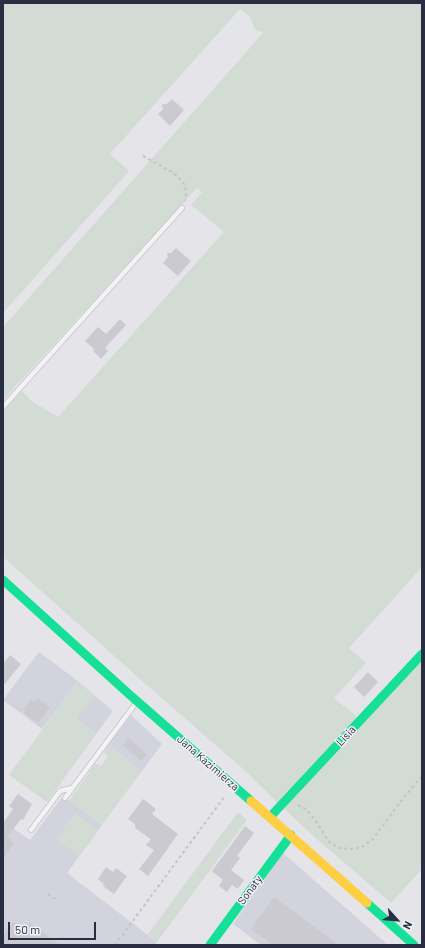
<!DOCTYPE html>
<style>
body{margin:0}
#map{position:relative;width:425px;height:948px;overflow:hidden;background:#e4e4e9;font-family:Barlow,sans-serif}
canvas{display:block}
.frame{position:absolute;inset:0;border:4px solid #292e43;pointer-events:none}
.north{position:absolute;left:377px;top:900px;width:40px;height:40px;-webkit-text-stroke:3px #f1f3f8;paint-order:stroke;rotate:117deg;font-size:11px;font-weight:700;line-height:16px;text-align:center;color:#292e43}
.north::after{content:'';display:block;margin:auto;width:14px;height:18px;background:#292e43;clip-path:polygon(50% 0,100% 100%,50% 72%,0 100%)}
.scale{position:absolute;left:8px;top:922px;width:88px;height:18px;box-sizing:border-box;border:2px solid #292e43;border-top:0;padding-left:5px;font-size:12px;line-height:14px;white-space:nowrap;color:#292e43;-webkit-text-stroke:3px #f1f3f8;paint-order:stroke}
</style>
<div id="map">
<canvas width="425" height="948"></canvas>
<div class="frame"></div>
<div class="north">N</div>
<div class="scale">50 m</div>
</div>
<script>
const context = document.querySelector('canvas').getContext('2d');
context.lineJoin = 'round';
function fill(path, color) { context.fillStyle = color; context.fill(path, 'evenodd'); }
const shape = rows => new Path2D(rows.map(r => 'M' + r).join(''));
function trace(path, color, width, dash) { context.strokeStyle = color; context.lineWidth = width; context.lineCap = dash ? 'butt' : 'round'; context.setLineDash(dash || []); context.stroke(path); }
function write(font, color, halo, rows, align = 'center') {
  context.font = font + ' Barlow,sans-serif'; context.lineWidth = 3; context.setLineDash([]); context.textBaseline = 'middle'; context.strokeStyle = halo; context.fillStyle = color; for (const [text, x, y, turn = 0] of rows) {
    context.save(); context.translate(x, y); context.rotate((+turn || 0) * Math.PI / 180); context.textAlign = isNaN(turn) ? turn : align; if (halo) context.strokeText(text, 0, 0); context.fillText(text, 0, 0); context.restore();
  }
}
const built = shape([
 [39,652,78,681,42,729,3,700],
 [94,695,113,711,96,734,76,719],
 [131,715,162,744,141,772,109,744],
 [63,796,102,825,67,873,157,942,154,945,3,945,3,821,30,840],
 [283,853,388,945,261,945,233,924]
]);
const green = shape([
 [3,3,422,3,422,567,349,648,366,663,334,698,355,715,356,719,278,803,241,767,158,695,3,557,3,412,22,391,30,400,58,417,224,232,191,205,202,192,197,188,3,400,3,327,263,33,255,29,250,17,240,9,110,154,129,171,3,313],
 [422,659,422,869,391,903,320,842,282,807],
 [78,681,94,695,76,719,96,734,47,802,9,775],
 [109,744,141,772,102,825,69,801,95,764,101,766,108,756,104,752],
 [238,812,247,820,157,942,148,934],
 [75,813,99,830,79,856,56,839]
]);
const building = shape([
 [172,99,184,110,170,126,158,114,163,109,162,104,167,104],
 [176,248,191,261,178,276,163,263,168,257,167,253,171,253],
 [120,319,126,325,105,348,108,351,101,359,93,351,94,349,85,341,98,327,106,334],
 [10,655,21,664,3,686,3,664],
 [368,672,378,682,364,697,354,687],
 [37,698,50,707,38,723,24,713,25,711,23,710,31,699,35,701],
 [129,738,147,755,141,761,123,745],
 [18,794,32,804,23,820,21,819,7,837,14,843,3,858,3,823,13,809,9,806],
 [143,799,156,809,152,814,178,834,148,876,139,869,154,850,146,845,151,839,135,828,135,824,128,819],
 [245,826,254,833,237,856,240,858,231,870,244,880,238,889,232,885,227,892,219,886,223,880,212,871],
 [106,867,113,872,116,868,127,876,114,894,103,886,104,884,98,879],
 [274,897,339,945,273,945,251,929],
 [13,922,25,931,30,923,60,945,3,945,3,936]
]);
const path = shape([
 [143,156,172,172,179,178,185,185,186,195,185,201],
 [298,805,307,810,318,824,328,841,338,848,351,849,362,847,373,839,401,801,422,776],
 [48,894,57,900],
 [115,945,225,796]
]);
const lane = shape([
 [3,407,182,208],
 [65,798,136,703],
 [31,830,60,791,72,788]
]);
const fast = shape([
 [3,580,130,695,251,801],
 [270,817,422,654],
 [367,903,414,945],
 [210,945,291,835]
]);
const slow = shape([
 [251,801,367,903]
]);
const streetNames = [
 ["Lisia",346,736,-47],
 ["Jana Kazimierza",208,763,41],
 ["Sonaty",250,890,-54]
];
fill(built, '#d2d3dc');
fill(green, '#d2dcd4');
fill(building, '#cacad0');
trace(lane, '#c2c2c7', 6);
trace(path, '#c3c3c9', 2, [3, 3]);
trace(lane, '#f3f3f6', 4.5);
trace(fast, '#16e098', 9);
trace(slow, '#ffcf43', 9);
write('11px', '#292e43', '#f1f3f8', streetNames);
</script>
